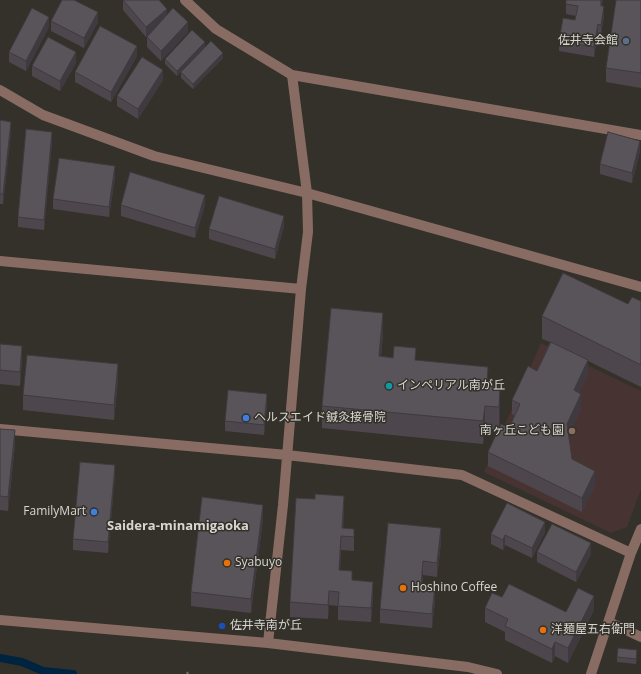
<!DOCTYPE html>
<meta charset="utf-8">
<style>
body{margin:0}
canvas{display:block;background:#333129}
</style>
<canvas width="641" height="674"></canvas>
<script>
const context = document.querySelector('canvas').getContext('2d');
context.lineJoin = 'round';
function fill(path, color) { context.fillStyle = color; context.fill(path, 'evenodd'); }
const shape = rows => new Path2D(rows.map(r => 'M' + r).join(''));
function trace(path, color, width, dash) { context.strokeStyle = color; context.lineWidth = width; context.lineCap = dash ? 'butt' : 'round'; context.setLineDash(dash || []); context.stroke(path); }
function write(font, color, halo, rows, align = 'center') {
  context.font = font + ' "Open Sans","Noto Sans JP",sans-serif'; context.lineWidth = 3; context.setLineDash([]); context.textBaseline = 'middle'; context.strokeStyle = halo; context.fillStyle = color; for (const [text, x, y, turn = 0] of rows) {
    context.save(); context.translate(x, y); context.rotate((+turn || 0) * Math.PI / 180); context.textAlign = isNaN(turn) ? turn : align; if (halo) context.strokeText(text, 0, 0); context.fillText(text, 0, 0); context.restore();
  }
}
const education = shape([
 [541,343,641,391,641,489,627,527,611,533,484,472]
]);
const stream = shape([
 [0,658,22,662,43,671,73,674]
]);
const path = shape([
 [187,672,188,674]
]);
const minor = shape([
 [185,0,216,29,292,75,641,135],
 [0,90,43,115,154,156,307,193,641,287],
 [0,261,301,289],
 [0,429,287,455,462,475,631,553],
 [0,620,268,643,468,667,497,674],
 [609,622,641,637],
 [268,643,283,505,301,289,308,232,307,193,292,75],
 [591,674,631,553,641,529]
]);
const wall = shape([
 [123,0,167,15,188,32,161,61,147,47,147,37,146,37,123,10],
 [641,0,641,88,606,82,606,68],
 [566,4,602,6,604,16,601,35,598,34,594,57,559,51,559,41,575,20,576,16,566,14],
 [51,21,98,22,84,48,51,31],
 [49,27,26,71,9,62,9,52],
 [205,47,177,76,165,64,165,59],
 [137,56,111,102,75,82,75,72],
 [223,58,193,89,181,78,181,72],
 [76,63,60,91,32,76,32,66],
 [163,80,138,119,117,106,117,96],
 [0,120,11,132,3,204,0,204],
 [52,142,44,230,18,227,18,217],
 [640,151,632,183,600,174,600,164],
 [115,177,109,217,53,209,53,199],
 [121,205,205,205,195,238,121,216],
 [284,226,275,259,209,239,209,229],
 [641,301,641,387,588,361,588,374,579,393,581,408,569,435,572,459,595,485,582,512,488,466,488,452,499,430,485,428,483,444,322,428,322,406,383,335,381,356,416,360,488,386,500,409,499,430,509,428,515,416,512,414,512,400,537,371,550,342,542,339,542,316,628,304],
 [0,344,22,360,20,386,0,384],
 [118,379,114,420,23,410,23,395],
 [267,405,264,435,225,431,225,421],
 [0,429,15,445,8,511,0,510],
 [115,475,108,553,73,550,73,539],
 [344,510,343,528,354,529,354,551,341,550,340,570,373,596,371,622,338,620,338,606,329,605,328,619,290,617,290,602],
 [263,519,251,613,191,606,191,592],
 [545,532,532,558,505,545,503,550,491,544,491,534],
 [441,542,437,577,423,575,422,585,435,601,432,628,380,623,380,609],
 [537,552,591,554,576,582,537,562],
 [502,597,566,612,594,610,568,663,555,656,552,663,505,640,505,632,485,622,485,608],
 [637,655,636,664,617,662,617,657]
]);
const shadedWall = shape([
 [601,0,603,0,601,16],
 [604,6,604,16,601,35,601,25],
 [167,9,167,20,146,37,146,27],
 [98,12,98,22,84,48,84,38],
 [49,17,49,27,26,71,26,61],
 [188,22,188,32,161,61,161,51],
 [598,24,598,34,594,57,594,47],
 [205,42,205,47,177,76,177,71],
 [137,46,137,56,111,102,111,92],
 [76,52,76,63,60,91,60,81],
 [223,53,223,58,193,89,193,84],
 [163,70,163,80,138,119,138,109],
 [11,122,11,132,3,204,3,194],
 [52,132,52,142,44,230,44,220],
 [640,141,640,151,632,183,632,173],
 [115,166,115,177,109,217,109,207],
 [205,195,205,205,195,238,195,228],
 [284,216,284,226,275,259,275,249],
 [383,313,383,335,379,378,379,356],
 [22,346,22,360,20,386,20,372],
 [588,360,588,374,574,404,574,390],
 [118,364,118,379,114,420,114,405],
 [488,367,488,389,487,408,487,385],
 [500,387,500,409,499,430,499,407],
 [267,394,267,405,264,435,264,425],
 [581,394,581,408,567,439,567,424],
 [485,406,485,428,483,444,483,421],
 [15,430,15,445,8,511,8,497],
 [115,465,115,475,108,553,108,542],
 [595,471,595,485,582,512,582,498],
 [344,496,344,510,343,536,342,528],
 [263,505,263,519,251,613,251,599],
 [545,522,545,532,532,558,532,548],
 [441,528,441,542,437,577,437,563],
 [505,535,505,545,503,550,503,540],
 [341,536,341,550,339,585,339,570],
 [591,543,591,554,576,582,576,572],
 [423,561,423,575,421,599,421,585],
 [373,582,373,596,371,622,371,608],
 [435,586,435,601,432,628,432,614],
 [329,591,329,605,328,619,328,605],
 [594,596,594,610,568,663,568,648],
 [555,642,555,656,552,663,552,649]
]);
const building = shape([
 [62,0,74,0,98,12,84,38,51,21,62,0],
 [123,0,159,0,167,9,146,27,123,0],
 [566,0,601,0,601,6,604,6,601,25,598,24,594,47,559,41,563,18,575,20,578,6,566,4,566,0],
 [616,0,641,0,641,73,606,68,616,0],
 [32,8,49,17,26,61,9,52,32,8],
 [173,8,188,22,161,51,147,37,173,8],
 [100,26,137,46,111,92,75,72,100,26],
 [192,30,205,42,177,71,165,59,192,30],
 [48,37,76,52,60,81,32,66,48,37],
 [211,41,223,53,193,84,181,72,211,41],
 [142,57,163,70,138,109,117,96,142,57],
 [0,120,11,122,3,194,0,194,0,120],
 [26,129,52,132,44,220,18,217,26,129],
 [608,132,640,141,632,173,600,164,608,132],
 [59,158,115,166,109,207,53,199,59,158],
 [130,172,205,195,195,228,121,205,130,172],
 [219,196,284,216,275,249,209,229,219,196],
 [563,273,628,304,632,297,641,301,641,365,542,316,563,273],
 [331,308,383,313,379,356,393,358,394,346,416,348,415,360,488,367,487,385,500,387,499,407,485,406,483,421,322,406,331,308],
 [551,342,588,360,574,390,581,394,567,424,572,459,595,471,582,498,488,452,501,424,509,428,520,404,512,400,528,366,537,371,551,342],
 [0,344,22,346,20,372,0,370,0,344],
 [27,355,118,364,114,405,23,395,27,355],
 [228,390,267,394,264,425,225,421,228,390],
 [0,429,15,430,8,497,0,496,0,429],
 [80,462,115,465,108,542,73,539,80,462],
 [315,494,344,496,342,528,354,529,354,537,341,536,339,570,352,571,352,580,373,582,371,608,338,606,339,592,329,591,328,605,290,602,296,498,315,499,315,494],
 [202,497,263,505,251,599,191,592,202,497],
 [507,503,545,522,532,548,505,535,503,540,491,534,507,503],
 [388,523,441,528,437,563,423,561,421,585,435,586,432,614,380,609,388,523],
 [552,524,591,543,576,572,537,552,552,524],
 [509,584,566,612,578,588,594,596,568,648,555,642,552,649,505,626,508,619,485,608,492,593,502,597,509,584],
 [618,648,637,650,636,659,617,657,618,648]
]);
const markers = [
 [626,41,4,"#5c6f8a"],
 [389,386,4,"#0f9aa8"],
 [246,418,4,"#3f7fe0"],
 [572,431,4,"#8d6e63"],
 [94,512,4,"#3f7fe0"],
 [227,563,4,"#e8710a"],
 [403,588,4,"#e8710a"],
 [222,626,4,"#1a4fb4"],
 [543,630,4,"#e8710a"]
];
const poiNames = [
 ["佐井寺会館",618,41,"right"],
 ["インペリアル南が丘",397,386],
 ["ヘルスエイド鍼灸接骨院",254,418],
 ["南ヶ丘こども園",564,431,"right"],
 ["FamilyMart",86,512,"right"],
 ["Syabuyo",235,563],
 ["Hoshino Coffee",411,588],
 ["佐井寺南が丘",230,626],
 ["洋麺屋五右衛門",551,630]
];
const neighbourhoodNames = [
 ["Saidera-minamigaoka",178,526]
];
fill(education, '#473332');
trace(stream, '#002340', 8);
trace(path, '#6a6962', 2.5, [4, 2]);
trace(minor, '#886c63', 10);
fill(wall, '#4d474d');
fill(shadedWall, '#3e3a3f');
fill(building, '#59535a');
trace(building, '#3e3a3f', 1);
for (const [x, y, r, color] of markers) { const dot = new Path2D(); dot.arc(x, y, r, 0, 2 * Math.PI); context.fillStyle = color; context.fill(dot); trace(dot, '#333129', 1.5); }
write('12px', '#d7d6d1', '#333129', poiNames, 'left');
write('bold 13px', '#d7d6d1', '#333129', neighbourhoodNames);
</script>
